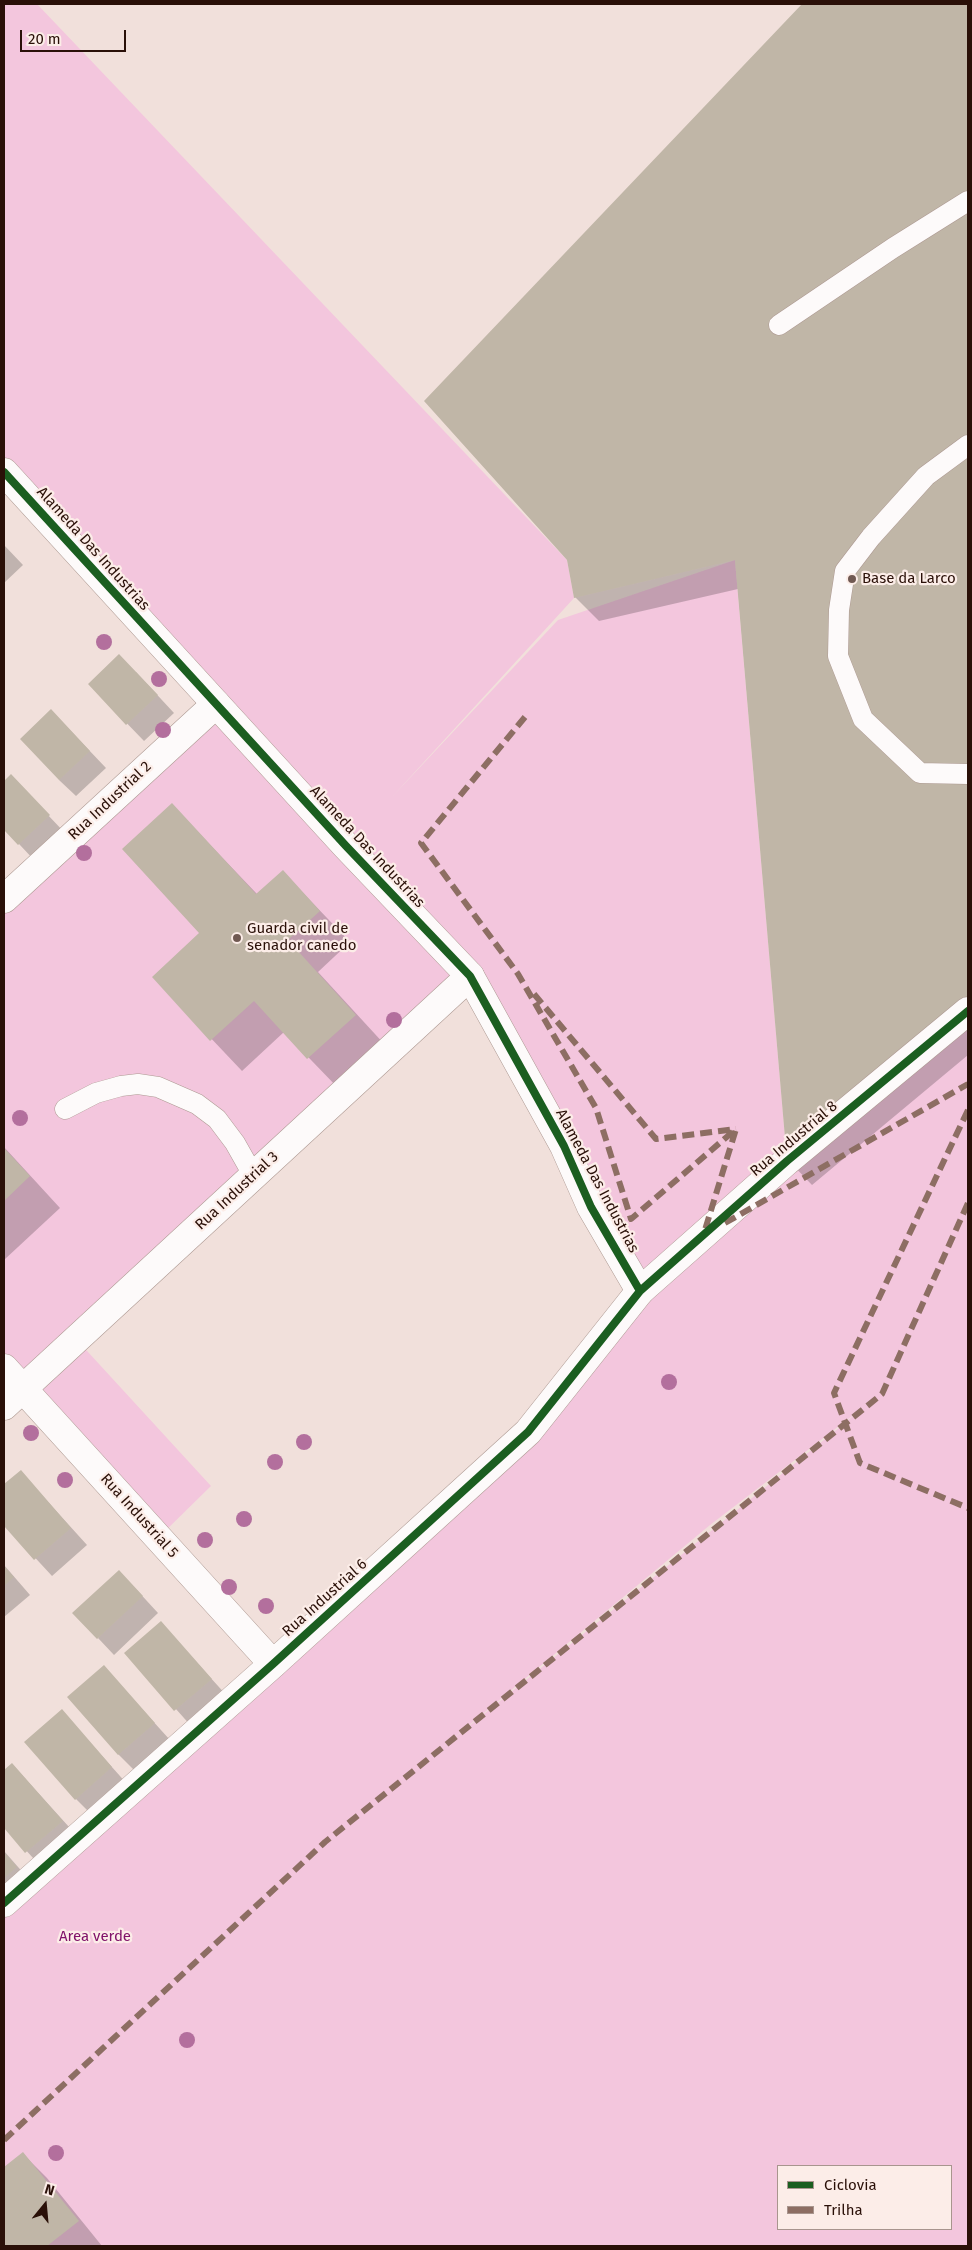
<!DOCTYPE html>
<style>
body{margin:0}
#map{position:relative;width:972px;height:2250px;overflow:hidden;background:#f1e0db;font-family:"Fira Sans",sans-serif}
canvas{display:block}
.frame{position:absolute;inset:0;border:5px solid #2a1008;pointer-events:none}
.legend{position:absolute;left:777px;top:2165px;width:175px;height:65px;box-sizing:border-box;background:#fcede8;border:1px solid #a8958e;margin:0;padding:6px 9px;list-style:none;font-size:15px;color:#2a1008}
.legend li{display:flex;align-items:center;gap:10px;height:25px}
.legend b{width:25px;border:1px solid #a8958e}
.north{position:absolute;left:20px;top:2180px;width:50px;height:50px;-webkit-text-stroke:4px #fcede8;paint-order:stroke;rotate:17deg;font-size:14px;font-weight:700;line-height:20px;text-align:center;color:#2a1008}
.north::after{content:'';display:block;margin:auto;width:18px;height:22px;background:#2a1008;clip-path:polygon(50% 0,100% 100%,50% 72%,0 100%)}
.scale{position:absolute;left:20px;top:30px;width:106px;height:22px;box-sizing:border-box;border:2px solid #2a1008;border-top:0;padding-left:6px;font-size:15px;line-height:18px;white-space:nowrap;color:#2a1008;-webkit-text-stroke:4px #fcede8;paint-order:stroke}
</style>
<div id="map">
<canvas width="972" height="2250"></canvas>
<div class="frame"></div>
<ul class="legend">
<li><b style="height:6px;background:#1b5e20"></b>Ciclovia</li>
<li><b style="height:6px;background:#8d6e63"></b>Trilha</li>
</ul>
<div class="north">N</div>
<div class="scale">20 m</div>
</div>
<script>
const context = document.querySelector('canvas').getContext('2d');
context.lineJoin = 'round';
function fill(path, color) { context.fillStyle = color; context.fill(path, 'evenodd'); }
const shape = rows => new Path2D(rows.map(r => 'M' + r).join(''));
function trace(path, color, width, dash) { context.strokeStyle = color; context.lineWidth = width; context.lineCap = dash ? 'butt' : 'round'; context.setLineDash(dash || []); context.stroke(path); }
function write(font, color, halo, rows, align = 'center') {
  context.font = font + ' "Fira Sans",sans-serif'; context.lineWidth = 4.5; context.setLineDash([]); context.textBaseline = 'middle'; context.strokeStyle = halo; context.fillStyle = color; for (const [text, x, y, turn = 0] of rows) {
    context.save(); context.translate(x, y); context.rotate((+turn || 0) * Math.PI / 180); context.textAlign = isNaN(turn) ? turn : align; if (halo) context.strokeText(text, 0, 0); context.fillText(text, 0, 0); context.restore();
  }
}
const green = shape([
 [4,4,37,4,567,560,574,598,392,797,558,620,735,560,787,1161,968,1011,968,2246,4,2246,4,1903,414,1536,640,1291,470,977,77,1340,211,1486,158,1538,4,1368,4,899,216,704,4,472],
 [860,1410,845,1423,438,1751,710,1525],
 [778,2166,951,2166,951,2229,778,2229]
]);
const shadow = shape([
 [803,4,968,4,968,1055,812,1185,788,1160,738,589,599,621,575,597,568,559,426,401],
 [4,545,23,565,4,583],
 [136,672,174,713,144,741,89,684],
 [68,728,106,768,76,796,59,780],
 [11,776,65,833,35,861,4,828,4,782],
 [172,805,257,894,283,872,350,942,318,972,386,1046,339,1089,284,1032,242,1071,153,977,201,934],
 [4,1147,60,1208,4,1260],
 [21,1472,87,1545,52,1576,4,1524,4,1486],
 [4,1565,30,1595,4,1617],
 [135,1588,158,1613,114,1655,98,1638],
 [161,1623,228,1697,192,1727,126,1653],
 [104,1667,170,1740,135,1771,118,1754],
 [62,1711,128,1785,93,1816,76,1799],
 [12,1764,79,1838,43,1869,4,1826,4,1772],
 [4,1851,33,1884,4,1909],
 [23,2154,47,2178,102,2246,4,2246,4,2169]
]);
const building = shape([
 [802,4,968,4,968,1011,787,1161,735,560,574,598,567,560,424,401],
 [119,654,158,695,126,725,88,684],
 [51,709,90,751,59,780,20,739],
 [11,774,50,815,18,845,4,830,4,781],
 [172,803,256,894,283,870,320,911,288,940,356,1015,307,1059,254,1001,210,1041,152,977,199,933,122,849],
 [4,1148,30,1176,4,1201],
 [21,1470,71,1528,34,1560,4,1526,4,1484],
 [4,1566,14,1577,4,1586],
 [119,1570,143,1596,97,1639,72,1613],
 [161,1621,212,1679,174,1711,124,1653],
 [104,1665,155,1723,118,1755,67,1697],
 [62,1709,112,1767,75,1800,24,1742],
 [12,1763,63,1821,25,1853,4,1828,4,1770],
 [4,1852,17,1867,4,1878],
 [23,2152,79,2221,47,2246,4,2246,4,2167]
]);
const service = shape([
 [779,325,893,248,968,201],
 [968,445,926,476,871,537,845,571,839,610,838,656,863,719,920,773,968,774],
 [65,1109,96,1093,121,1086,138,1084,158,1087,197,1104,217,1119,235,1143,248,1166,251,1178]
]);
const minor = shape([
 [4,899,216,704],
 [4,1368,273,1664],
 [4,1406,470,976],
 [4,1903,273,1664,528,1432,640,1291,787,1161,968,1011]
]);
const tertiary = shape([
 [4,472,346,846,470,976,564,1146,591,1207,640,1291]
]);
const quiet = shape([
 [525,717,421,843,518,974,596,1108,631,1219,736,1129,704,1233],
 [534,994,656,1139,736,1129],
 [968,1110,834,1393,860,1463,968,1508],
 [725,1223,968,1084],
 [4,2140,325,1842,882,1394,968,1203]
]);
const cycleway = shape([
 [4,472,346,846,470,976,564,1146,591,1207,640,1291],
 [4,1903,273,1664,528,1432,640,1291,787,1161,968,1011]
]);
const trees = [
 [104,642],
 [159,679],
 [163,730],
 [84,853],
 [394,1020],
 [20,1118],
 [669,1382],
 [31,1433],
 [304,1442],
 [275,1462],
 [65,1480],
 [244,1519],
 [205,1540],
 [229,1587],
 [266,1606],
 [187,2040],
 [56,2153]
];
const markers = [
 [852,579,5,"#705952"],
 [237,938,5,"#705952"]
];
const streetNames = [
 ["Alameda Das Industrias",93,549,48],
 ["Rua Industrial 2",110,801,-43],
 ["Alameda Das Industrias",367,847,47],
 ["Rua Industrial 8",794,1139,-40],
 ["Alameda Das Industrias",597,1181,62],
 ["Rua Industrial 3",237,1191,-43],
 ["Rua Industrial 5",139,1516,48],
 ["Rua Industrial 6",325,1598,-42]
];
const poiNames = [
 ["Base da Larco",862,579],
 ["Guarda civil de",247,929],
 ["senador canedo",247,946]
];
const parkNames = [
 ["Area verde",95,1937]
];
fill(green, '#f3c6dd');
fill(shadow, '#0003');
fill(building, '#c0b6a7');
trace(service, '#ad9992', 21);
trace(minor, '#ad9992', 29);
trace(tertiary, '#ad9992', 29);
trace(service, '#fdfafa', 20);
trace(minor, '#fdfafa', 28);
trace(tertiary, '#fdfafa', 28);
trace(quiet, '#8d6e63', 6, [12, 6]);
trace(cycleway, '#1b5e20', 8);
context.fillStyle = '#b36f9d';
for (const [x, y] of trees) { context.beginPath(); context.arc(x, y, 8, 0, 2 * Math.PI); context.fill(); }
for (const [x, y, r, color] of markers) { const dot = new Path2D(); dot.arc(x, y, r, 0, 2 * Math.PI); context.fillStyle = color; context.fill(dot); trace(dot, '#fcede8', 2); }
write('15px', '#2a1008', '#fcede8', streetNames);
write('15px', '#2a1008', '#fcede8', poiNames, 'left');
write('15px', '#81136a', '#fcede8', parkNames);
</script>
